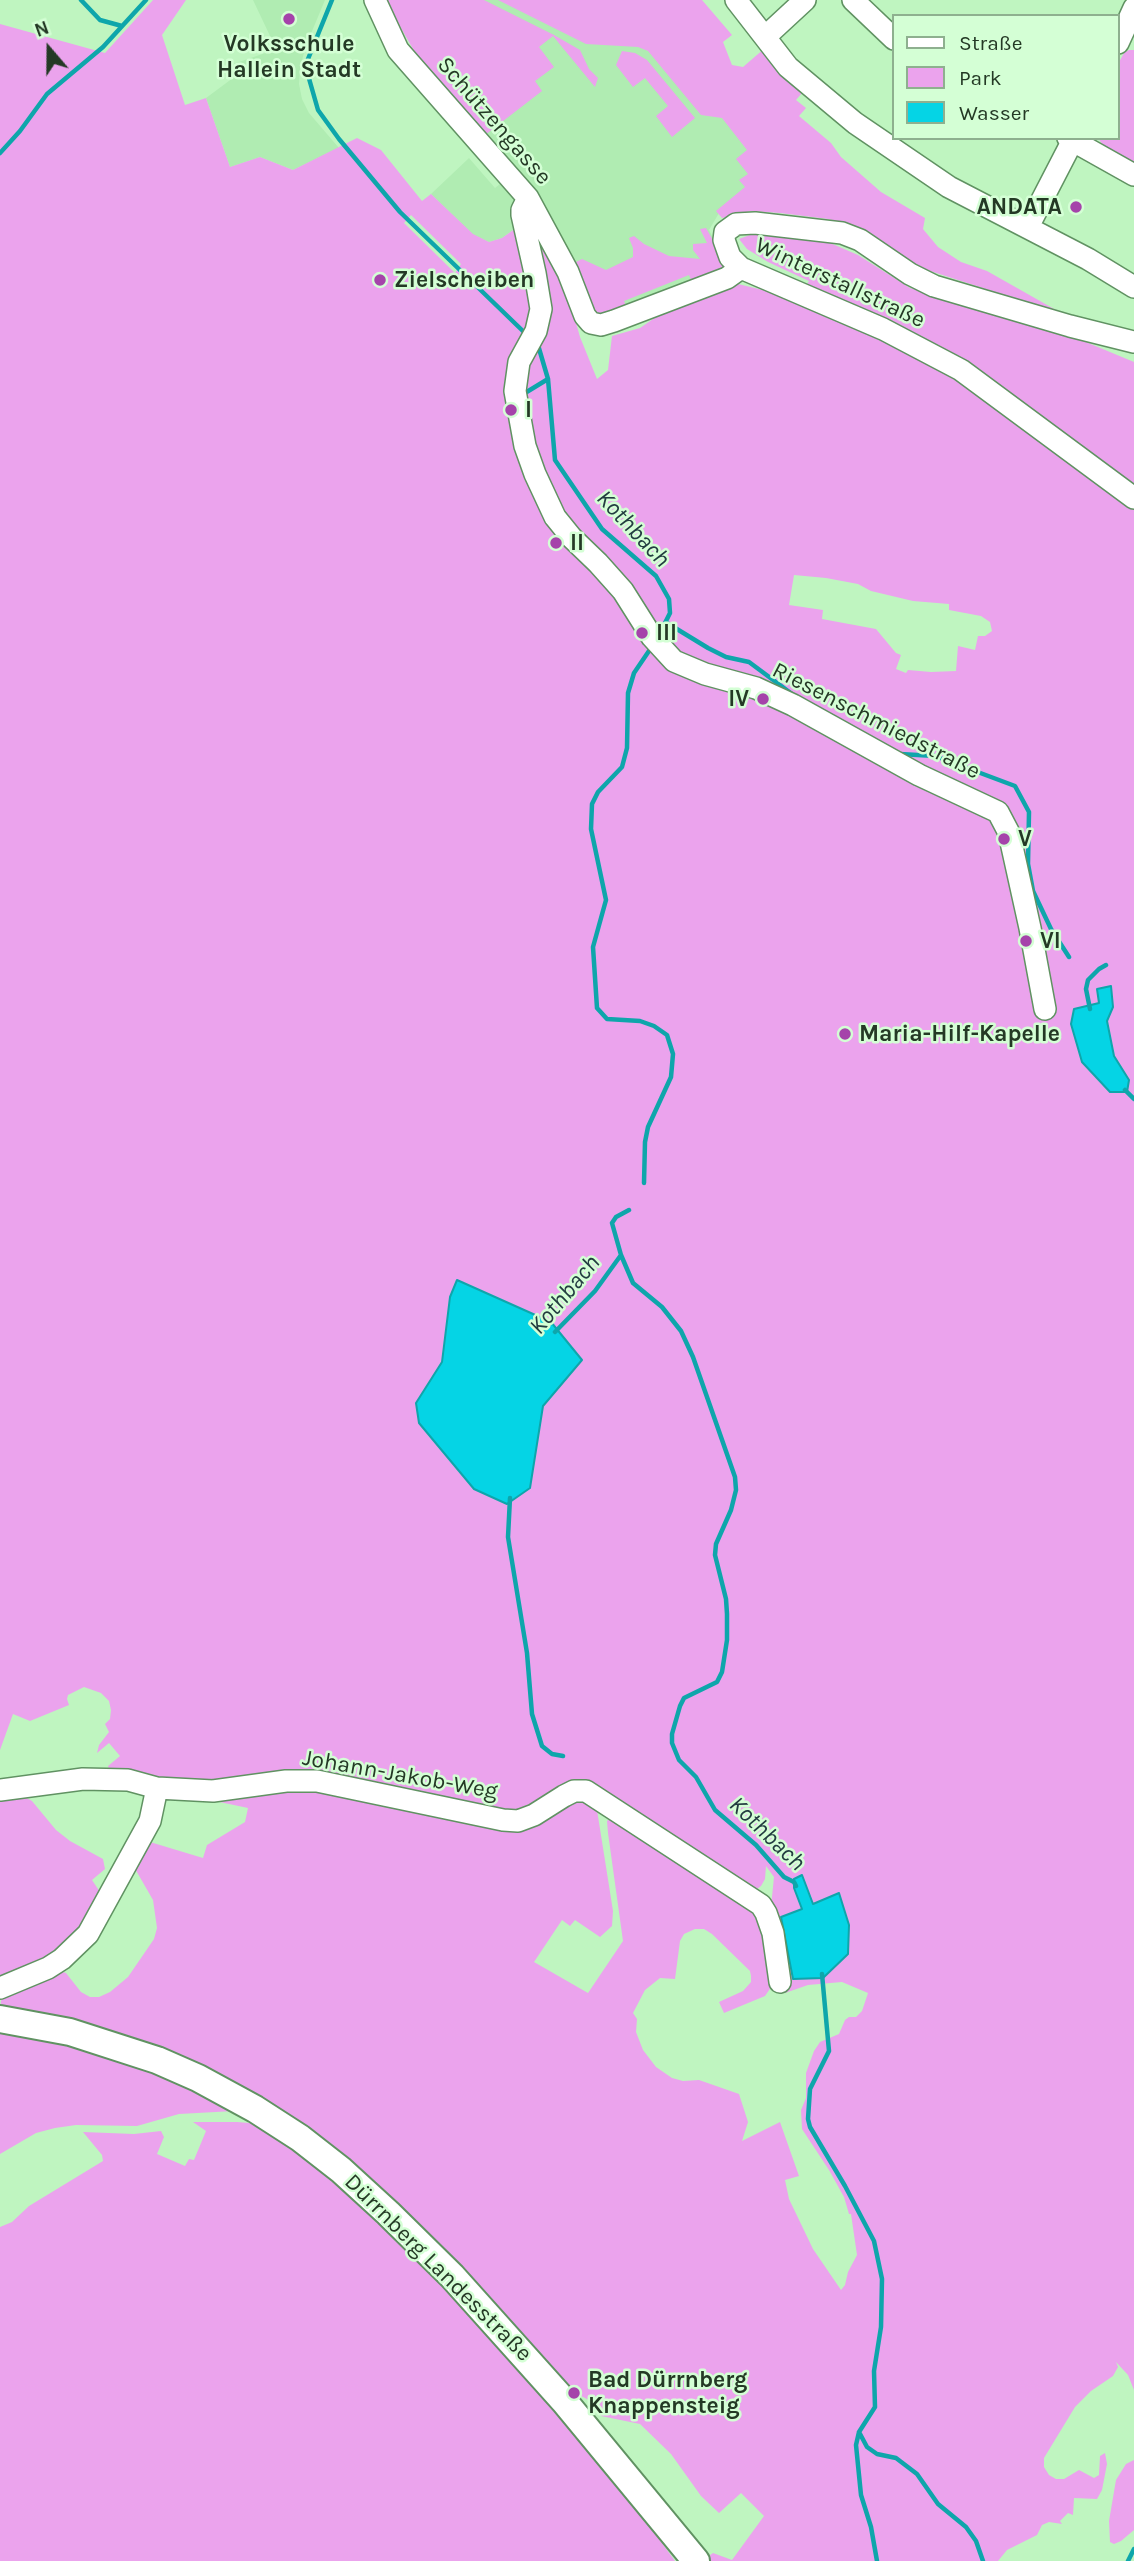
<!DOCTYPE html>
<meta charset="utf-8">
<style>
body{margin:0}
#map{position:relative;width:1134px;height:2561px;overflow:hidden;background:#bff5c0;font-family:Karla,sans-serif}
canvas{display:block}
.legend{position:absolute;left:892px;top:14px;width:228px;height:126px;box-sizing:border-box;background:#d4ffd5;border:2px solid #8eb08f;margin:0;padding:9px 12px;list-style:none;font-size:21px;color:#243925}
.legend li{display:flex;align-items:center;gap:14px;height:35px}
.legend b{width:35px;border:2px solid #8eb08f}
.north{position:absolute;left:14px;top:14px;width:70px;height:70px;-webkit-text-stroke:5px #d4ffd5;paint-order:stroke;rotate:340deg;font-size:19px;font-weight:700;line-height:28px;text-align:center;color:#243925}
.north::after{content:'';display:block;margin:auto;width:24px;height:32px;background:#243925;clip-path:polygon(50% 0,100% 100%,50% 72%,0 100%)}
</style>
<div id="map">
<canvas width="1134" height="2561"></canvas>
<ul class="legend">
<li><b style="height:9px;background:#fff"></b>Straße</li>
<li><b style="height:19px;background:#eba3ed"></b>Park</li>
<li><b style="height:19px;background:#05d4e5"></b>Wasser</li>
</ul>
<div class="north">N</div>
</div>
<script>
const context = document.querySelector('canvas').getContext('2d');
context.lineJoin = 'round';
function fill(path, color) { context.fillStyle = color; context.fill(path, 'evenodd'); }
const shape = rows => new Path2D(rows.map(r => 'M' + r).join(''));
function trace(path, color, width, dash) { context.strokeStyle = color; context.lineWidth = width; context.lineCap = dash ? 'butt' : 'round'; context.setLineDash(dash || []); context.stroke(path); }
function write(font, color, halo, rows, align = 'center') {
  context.font = font + ' Karla,sans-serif'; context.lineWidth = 5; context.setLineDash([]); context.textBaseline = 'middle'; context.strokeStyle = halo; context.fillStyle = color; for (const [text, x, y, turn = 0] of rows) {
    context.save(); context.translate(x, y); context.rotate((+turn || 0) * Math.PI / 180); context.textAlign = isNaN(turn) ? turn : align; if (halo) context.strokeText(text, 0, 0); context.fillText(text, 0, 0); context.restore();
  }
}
const built = shape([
 [253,0,325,0,305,48,300,69,299,84,302,99,309,113,339,148,293,170,260,157,230,167,206,98,237,75,233,64,286,46,271,38],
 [385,0,500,0,646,45,722,117,767,174,722,208,709,230,726,263,725,272,612,318,571,268,550,215,489,139],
 [469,158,495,188,505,180,522,200,516,228,502,238,489,242,473,235,431,194]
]);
const green = shape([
 [153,0,186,0,162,35,185,105,206,98,230,167,260,157,293,170,357,138,381,150,422,201,431,194,473,234,489,242,502,238,516,228,518,210,522,200,549,243,564,280,580,337,597,379,608,370,612,336,640,328,685,297,738,284,792,297,803,291,809,281,768,262,747,249,739,239,758,232,821,239,858,255,910,288,1057,330,1134,362,1134,2390,1128,2375,1116,2362,1118,2367,1113,2376,1091,2391,1075,2407,1044,2458,1044,2467,1049,2475,1056,2479,1064,2479,1079,2470,1094,2478,1099,2475,1100,2456,1105,2453,1107,2464,1102,2490,1097,2499,1074,2498,1073,2515,1068,2513,1060,2521,1062,2524,1049,2522,1042,2525,1037,2535,1007,2550,998,2561,707,2561,705,2559,713,2553,732,2560,764,2516,741,2493,719,2513,701,2496,671,2454,640,2424,601,2416,596,2404,563,2386,505,2320,422,2234,365,2180,314,2138,262,2102,200,2070,142,2045,80,2026,6,2012,0,2008,2,1995,56,1970,66,1973,81,1992,90,1997,99,1997,110,1992,128,1977,154,1939,157,1928,153,1900,134,1867,150,1842,203,1858,207,1845,245,1822,248,1808,182,1794,218,1795,288,1785,314,1786,519,1830,527,1820,529,1811,515,1814,496,1814,348,1782,303,1776,285,1776,232,1784,180,1786,111,1774,108,1766,120,1756,109,1743,97,1753,99,1745,109,1732,105,1724,110,1719,111,1710,109,1701,101,1693,84,1687,68,1695,67,1699,69,1705,30,1721,13,1714,0,1750,0,24,105,53],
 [411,215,461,264,455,273,404,223],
 [794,575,826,578,858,584,871,591,913,601,949,604,949,610,981,616,990,622,992,631,985,636,978,636,975,650,958,646,956,671,931,672,908,670,906,673,896,669,901,655,896,653,876,629,822,619,823,610,789,605],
 [594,1791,744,1890,753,1892,761,1886,765,1879,766,1866,774,1877,771,1907,778,1939,785,1993,808,1985,842,1982,868,1993,862,2011,856,2017,849,2017,845,2020,839,2034,820,2042,814,2051,806,2073,806,2098,801,2110,802,2129,829,2170,844,2197,849,2214,851,2214,857,2255,848,2272,845,2285,841,2290,813,2249,789,2199,785,2180,799,2176,780,2122,742,2141,748,2122,739,2094,699,2080,683,2081,672,2078,656,2067,643,2050,636,2032,637,2019,633,2013,645,1990,660,1978,675,1979,680,1941,684,1934,695,1929,704,1929,712,1934,750,1971,751,1976,751,1982,743,1991,719,2002,724,2013,765,1996,776,1980,776,1968,772,1941,760,1913,751,1904,615,1815,607,1821,608,1833,623,1941,588,1993,534,1962,562,1920,570,1926,575,1920,600,1937,612,1926,613,1911],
 [385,0,484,0,554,35,580,50,589,69,598,78,595,87,553,36,539,47,554,67,535,81,542,91,485,135,417,56],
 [498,0,702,0,732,35,723,42,732,65,743,67,765,48,802,93,796,100,806,108,799,116,831,143,841,157,881,192,925,218,923,229,938,247,961,262,987,271,1063,314,924,269,857,227,828,219,780,213,751,211,722,218,716,211,745,187,739,180,748,174,736,159,747,150,722,118,701,115,648,51,638,47,586,44],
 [1129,50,1134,50,1134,166,1107,151,1098,138,1118,138,1118,64,1124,53],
 [622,51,635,53,647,60,695,118,672,137,656,116,668,106,645,78,633,87,616,65],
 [706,228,726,263,725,272,693,284,689,275,624,301,628,311,599,318,592,312,572,264,582,259,606,270,633,257,633,248,629,238,634,236,644,244,669,256,700,259,693,250,693,244,707,243,700,229],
 [0,1792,21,1795,32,1801,56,1830,70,1841,103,1859,105,1869,92,1880,100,1892,84,1929,54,1959,0,1982],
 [0,2026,159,2068,234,2111,179,2114,137,2126,76,2125,55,2128,36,2133,0,2154],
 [193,2122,237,2122,260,2124,313,2162,395,2233,472,2310,628,2496,675,2561,0,2561,0,2227,12,2222,29,2206,103,2161,102,2155,83,2132,134,2134,161,2131,164,2137,157,2154,185,2166,189,2159,194,2160,206,2131],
 [1134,2460,1134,2530,1121,2541,1114,2544,1110,2542,1109,2521,1116,2480,1126,2464]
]);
const water = shape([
 [1111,986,1113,1007,1107,1021,1114,1056,1129,1080,1127,1092,1110,1092,1082,1062,1071,1024,1074,1009,1099,1003,1097,989,1111,986],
 [457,1280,551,1322,582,1360,543,1406,530,1488,507,1504,474,1489,419,1423,416,1403,442,1362,450,1297,457,1280],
 [802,1875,813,1904,839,1893,849,1925,848,1954,823,1978,793,1979,781,1917,802,1909,794,1888,794,1879,802,1875]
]);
const stream = shape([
 [81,0,100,20,122,26],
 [332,0,308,59,308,75,318,110,339,139,400,212,526,334],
 [0,153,20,131,47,94,103,47,146,0],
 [538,345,548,379,555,460,602,529,656,576,669,599,670,613,659,635],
 [525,393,548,379],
 [667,623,708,648,726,657,749,662,792,694],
 [900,754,935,756,1015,786,1029,812,1028,864,1033,891,1051,929,1069,957],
 [1090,1009,1086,989,1088,980,1099,969,1106,965],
 [1125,1090,1134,1099],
 [644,1183,645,1142,648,1127,671,1077,673,1054,667,1035,654,1026,640,1021,607,1019,597,1008,593,947,606,900,591,829,592,804,598,792,622,767,627,748,628,693,634,673,653,645],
 [629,1210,616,1217,612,1223,621,1255,633,1283,662,1307,681,1331,693,1357,735,1477,736,1490,731,1510,716,1544,715,1555,726,1599,727,1614,727,1640,722,1672,717,1682,684,1698,680,1706,672,1734,672,1743,679,1760,696,1777,715,1810,756,1845,784,1877,794,1882,796,1886],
 [555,1332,595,1291,621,1255],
 [510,1498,508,1537,527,1653,532,1714,542,1746,552,1754,563,1756],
 [822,1974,829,2051,810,2089,808,2119,810,2127,845,2186,874,2241,882,2279,881,2327,874,2371,875,2407,859,2432,856,2445,861,2495,871,2527,877,2561],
 [859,2432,867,2447,877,2454,896,2458,917,2474,938,2504,966,2527,976,2541,983,2561],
 [1128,2561,1134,2549]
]);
const minor = shape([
 [375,0,398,50,528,198,568,272,585,316,591,323,601,325,614,321,727,278,741,268],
 [736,0,788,67,855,123,949,187,1088,259,1134,287],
 [853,0,894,39],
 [765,37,805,0],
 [1118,43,1134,8],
 [1068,138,1134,175],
 [528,198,522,210,522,215,535,273,541,309,536,331,519,362,515,391,525,446,535,474,555,517,572,538,598,563,623,591,652,637,674,661,705,674,756,688,793,705,919,775,998,812,1009,833,1030,928,1045,1009],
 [1028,227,1074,138],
 [1134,342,1070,326,934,286,910,274,860,240,842,233,755,223,736,224,725,232,724,240,730,257,741,268,883,329,961,370,1134,498],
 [0,1790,83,1779,128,1780,157,1788,213,1791,286,1781,317,1781,503,1820,518,1821,534,1815,564,1796,574,1791,586,1791,761,1905,766,1913,773,1933,780,1982],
 [0,1988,48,1968,62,1959,88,1934,150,1821,157,1788]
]);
const major = shape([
 [0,2019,70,2032,157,2060,198,2078,255,2109,300,2138,341,2170,388,2213,452,2276,564,2401,696,2561]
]);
const markers = [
 [289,19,7,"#a543aa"],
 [1076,207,7,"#a543aa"],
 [380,280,7,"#a543aa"],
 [511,410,7,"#a543aa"],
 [556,543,7,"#a543aa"],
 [642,633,7,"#a543aa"],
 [763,699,7,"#a543aa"],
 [1004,839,7,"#a543aa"],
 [1026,941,7,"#a543aa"],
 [845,1034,7,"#a543aa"],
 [574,2393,7,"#a543aa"]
];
const poiNames = [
 ["Volksschule",289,44,"center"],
 ["Hallein Stadt",289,70,"center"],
 ["ANDATA",1062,207,"right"],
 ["Zielscheiben",394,280],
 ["I",525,410],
 ["II",570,543],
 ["III",656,633],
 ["IV",749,699,"right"],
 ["V",1018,839],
 ["VI",1040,941],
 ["Maria-Hilf-Kapelle",859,1034],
 ["Bad Dürrnberg",588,2380],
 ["Knappensteig",588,2406]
];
const streetNames = [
 ["Schützengasse",494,121,49],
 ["Winterstallstraße",840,283,25],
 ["Riesenschmiedstraße",876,721,27],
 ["Johann-Jakob-Weg",400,1775,10],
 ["Dürrnberg Landesstraße",438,2268,45]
];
const waterNames = [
 ["Kothbach",633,529,47],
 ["Kothbach",565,1295,-50],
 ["Kothbach",767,1834,44]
];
fill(built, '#b0ecb2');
fill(green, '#eba3ed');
fill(water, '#05d4e5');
trace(water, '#0ea6ab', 2);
trace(stream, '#0ea6ab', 4.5);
trace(minor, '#609262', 24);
trace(major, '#609262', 30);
trace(minor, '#fff', 21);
trace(major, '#fff', 26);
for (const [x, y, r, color] of markers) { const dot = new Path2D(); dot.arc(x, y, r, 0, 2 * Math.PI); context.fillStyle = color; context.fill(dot); trace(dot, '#d4ffd5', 2.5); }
write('bold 23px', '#243925', '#d4ffd5', poiNames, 'left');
write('23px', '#243925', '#d4ffd5', streetNames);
write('italic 24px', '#233d41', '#d4ffd5', waterNames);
</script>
